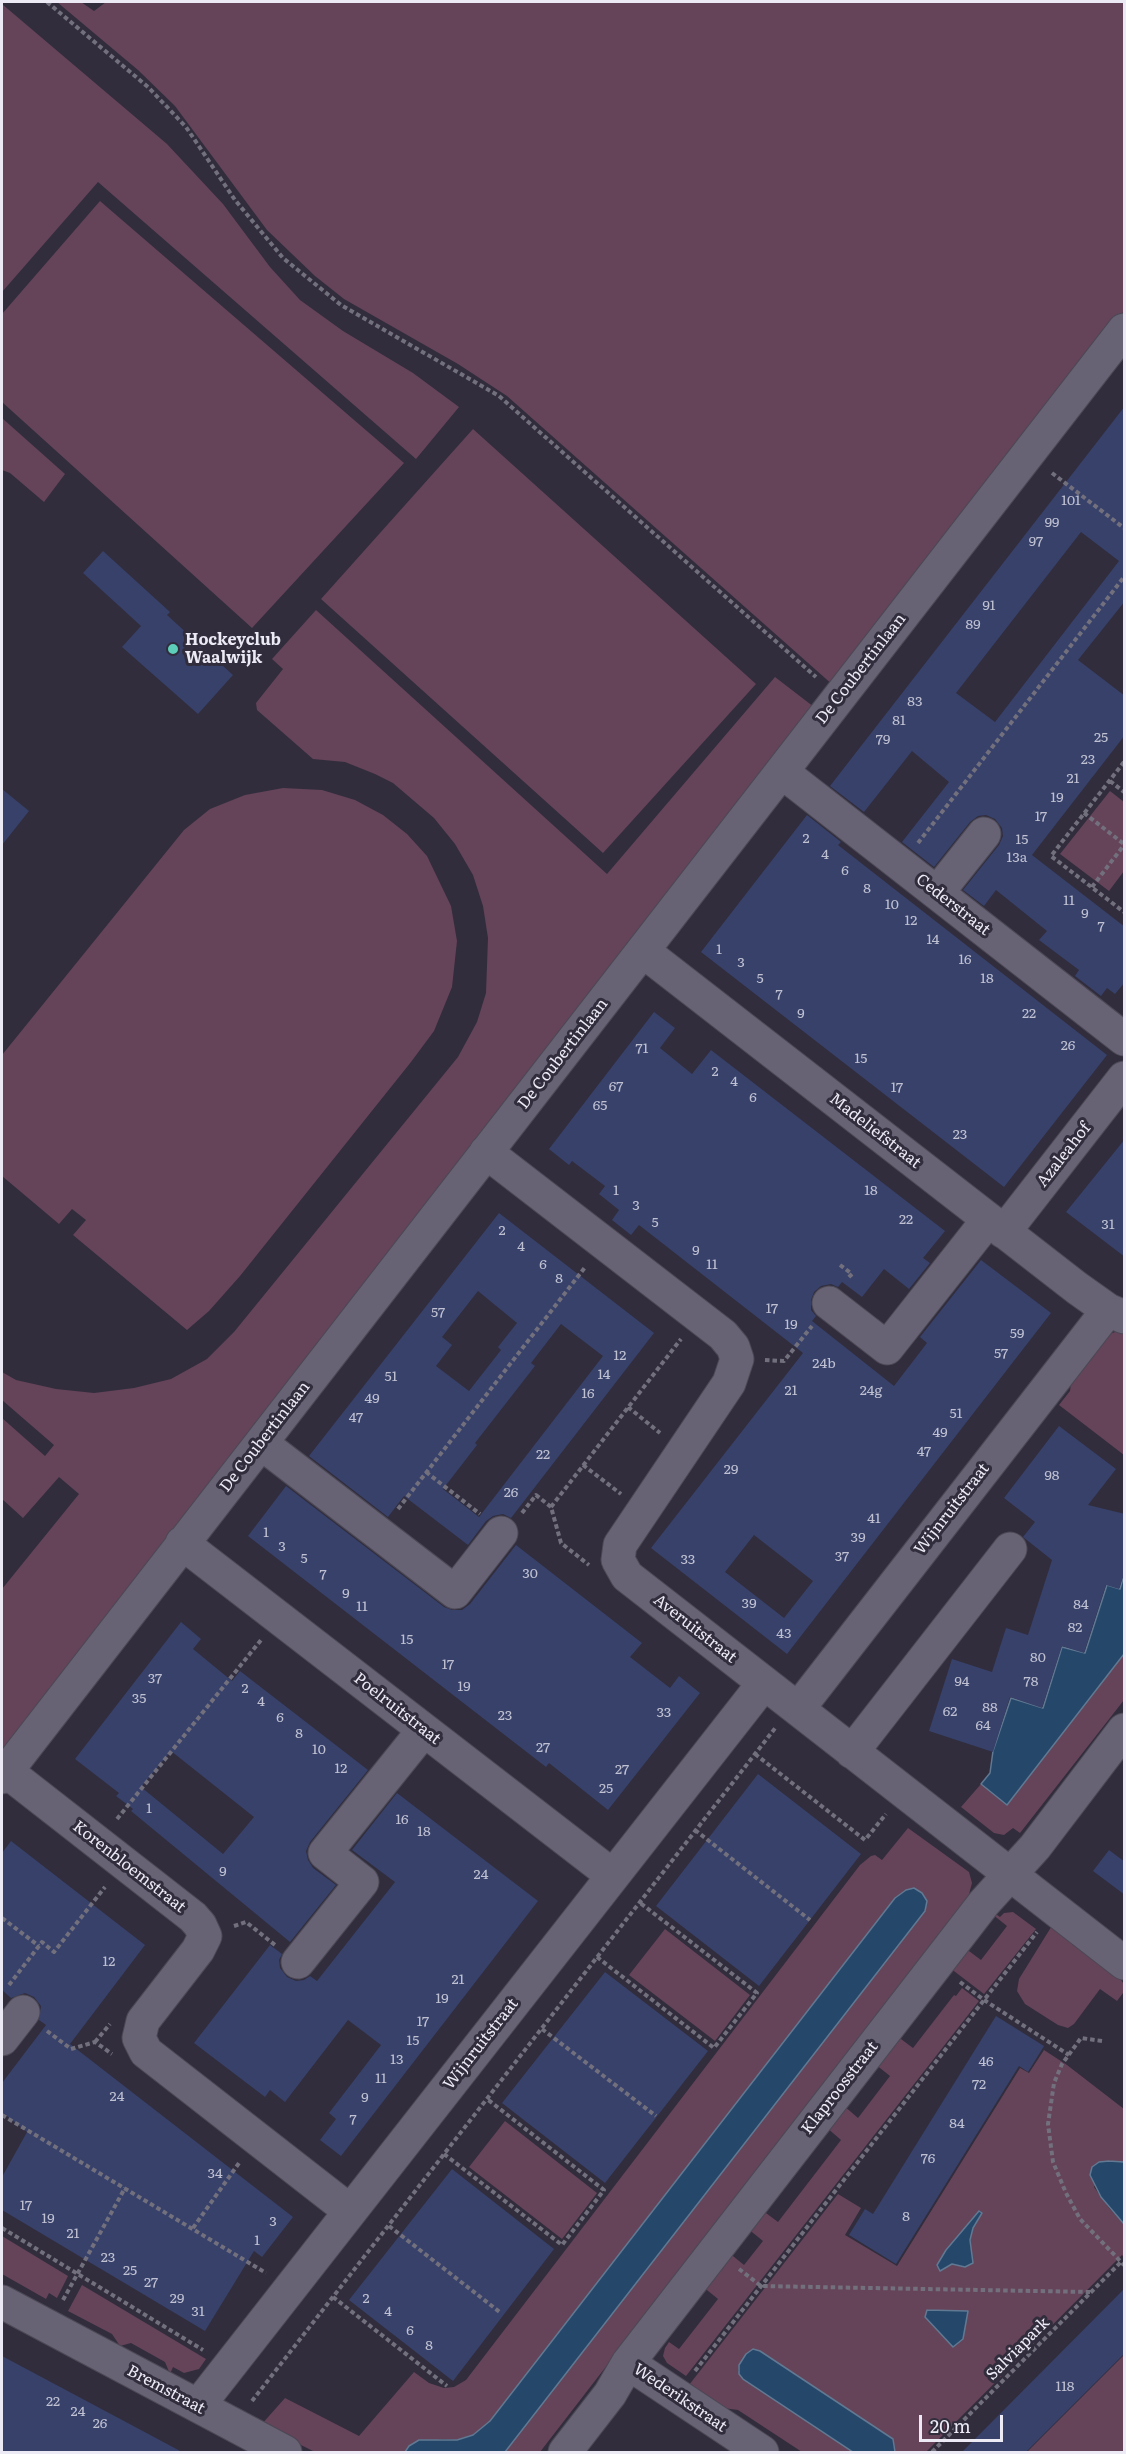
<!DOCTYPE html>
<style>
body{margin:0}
#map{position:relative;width:1126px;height:2454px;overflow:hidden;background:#312d3d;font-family:Literata,serif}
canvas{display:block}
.frame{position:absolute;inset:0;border:3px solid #eceaf4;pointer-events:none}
.scale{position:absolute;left:919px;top:2415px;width:84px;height:27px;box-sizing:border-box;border:3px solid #eceaf4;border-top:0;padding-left:8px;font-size:18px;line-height:21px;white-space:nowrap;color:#eceaf4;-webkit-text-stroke:4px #312d3d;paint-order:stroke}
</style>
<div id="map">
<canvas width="1126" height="2454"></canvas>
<div class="frame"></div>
<div class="scale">20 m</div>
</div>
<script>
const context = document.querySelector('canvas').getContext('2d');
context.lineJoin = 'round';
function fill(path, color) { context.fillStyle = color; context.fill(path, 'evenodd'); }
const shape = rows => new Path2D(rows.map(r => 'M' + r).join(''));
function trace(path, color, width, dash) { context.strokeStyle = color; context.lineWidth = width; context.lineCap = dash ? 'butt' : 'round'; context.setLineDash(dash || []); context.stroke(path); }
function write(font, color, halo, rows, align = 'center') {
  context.font = font + ' Literata,serif'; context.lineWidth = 6; context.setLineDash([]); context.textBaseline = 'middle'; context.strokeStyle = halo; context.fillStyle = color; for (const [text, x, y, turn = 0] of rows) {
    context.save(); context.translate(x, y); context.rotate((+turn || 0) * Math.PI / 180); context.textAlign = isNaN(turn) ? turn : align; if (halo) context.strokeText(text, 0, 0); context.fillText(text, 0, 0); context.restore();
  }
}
const green = shape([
 [57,2,81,2,94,11,106,2,1124,2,1124,311,834,686,507,396,458,364,344,299,315,276,267,230,175,106,138,70],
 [2,4,167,144,223,204,270,267,300,300,343,331,413,373,459,407,416,459,98,182,2,292],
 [100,201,404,463,252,628,2,402,2,314],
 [2,418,65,474,44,502,10,473,2,470],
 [473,429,756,684,603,853,321,599],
 [316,610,607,874,775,677,814,707,2,1766,2,1589,79,1494,59,1477,23,1518,2,1499,2,1418,45,1456,54,1445,2,1400,2,1372,16,1380,56,1389,94,1393,134,1388,171,1379,207,1359,234,1332,458,1057,477,1022,486,993,488,938,483,906,473,875,455,844,434,818,393,783,375,774,345,762,313,759,257,710,256,703,283,669,272,659],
 [283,788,322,790,355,800,383,815,407,834,427,856,451,906,457,941,452,987,434,1031,411,1062,240,1276,209,1311,187,1330,73,1235,86,1220,72,1209,59,1224,2,1176,2,1055,184,830,210,809,245,795],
 [1110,791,1124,802,1124,871,1109,891,1060,854],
 [1115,1332,1124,1332,1124,1455,1059,1405,1070,1391,1072,1375,1107,1335],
 [1124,1654,1124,1700,1020,1833,1013,1828,1004,1835,994,1833,961,1807,981,1784,1008,1804],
 [908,1828,969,1872,972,1883,968,1898,540,2452,505,2452,925,1911,927,1901,906,1890,895,1898,490,2421,473,2435,457,2440,442,2439,409,2446,405,2452,315,2452,261,2425,285,2398,359,2436,414,2372,429,2383,444,2388,454,2387,466,2380,860,1865,871,1856,875,1855,882,1860],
 [993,1912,1000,1917,1004,1913,1013,1912,1036,1929,984,1994,950,1968,965,1948,981,1960,1007,1926,992,1914],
 [1053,1924,1120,1978,1123,1983,1123,1993,1117,2001,1100,1989,1074,2024,1068,2028,1058,2025,1025,2004,1017,1991,1019,1979],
 [665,1929,750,1995,715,2041,629,1975],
 [962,1988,979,2001,686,2376,667,2363,663,2356,665,2348,669,2342,679,2349,718,2299,702,2286,728,2252,744,2265,763,2241,747,2228,762,2210,778,2222,841,2140,826,2127,843,2105,858,2118,890,2076,875,2064,897,2036,913,2048,954,1995,956,1996],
 [1044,2050,1067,2065,1124,2109,1124,2162,1109,2161,1094,2187,1109,2208,1124,2224,1124,2257,1122,2255,926,2452,895,2452,895,2449,746,2354,738,2370,743,2379,853,2452,802,2452,738,2410,723,2408,689,2385,838,2194,861,2208,845,2235,897,2266,1020,2068,1029,2073],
 [980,2211,982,2213,973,2228,970,2241,973,2263,965,2267,952,2264,946,2250],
 [505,2121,597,2193,562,2239,469,2167],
 [2,2236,68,2276,57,2298,49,2293,46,2299,2,2274],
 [82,2285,206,2359,199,2369,184,2373,173,2367,170,2374,165,2362,131,2343,120,2346,112,2334,68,2311],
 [1124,2355,1124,2452,1027,2452]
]);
const water = shape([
 [1124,1575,1124,1654,1007,1805,981,1784,990,1773,993,1751,1011,1698,1043,1708,1062,1647,1085,1653,1107,1585,1120,1589,1124,1575],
 [914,1888,922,1893,927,1901,925,1911,505,2452,405,2452,409,2446,419,2440,457,2440,473,2435,490,2421,895,1898,906,1890,914,1888],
 [1109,2161,1124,2162,1124,2224,1101,2197,1090,2175,1092,2167,1099,2162,1109,2161],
 [979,2211,982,2213,973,2228,970,2240,973,2263,965,2267,952,2264,940,2271,937,2265,946,2250,979,2211],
 [927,2310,968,2311,963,2339,953,2347,925,2317,927,2310],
 [753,2349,760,2351,893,2439,895,2452,853,2452,743,2379,739,2374,739,2365,746,2354,753,2349]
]);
const building = shape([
 [1125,406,1125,601,1078,660,1125,696,1125,735,1032,855,1125,927,1125,982,1115,994,1107,988,1101,996,1075,976,1079,970,1039,940,1047,931,996,890,984,906,963,890,999,845,1003,836,1002,828,995,819,986,815,978,816,970,822,934,867,902,842,949,782,912,751,864,812,830,786],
 [1081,532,1119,561,995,722,956,693],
 [103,551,170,612,167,615,233,675,198,714,122,647,141,626,83,573],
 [2,789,29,811,2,845],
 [807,815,841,842,838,845,1107,1055,1004,1187,701,952],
 [654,1012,675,1028,660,1048,692,1074,711,1050,945,1231,923,1258,930,1263,909,1289,884,1269,862,1297,842,1282,838,1287,831,1284,821,1286,814,1292,811,1300,811,1310,816,1316,812,1321,894,1386,927,1343,920,1337,981,1260,1051,1313,787,1654,651,1548,803,1353,639,1225,631,1235,612,1220,619,1210,599,1194,605,1186,572,1161,569,1165,549,1149],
 [754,1535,813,1581,784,1618,725,1572],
 [1125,1139,1125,1257,1066,1212],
 [499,1213,654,1333,511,1518,503,1514,493,1516,486,1521,468,1545,404,1496,388,1517,309,1456],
 [478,1291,517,1323,498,1347,501,1350,469,1391,436,1366,452,1345,442,1337],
 [561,1324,603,1356,479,1517,443,1489,477,1445,475,1443,535,1366,531,1363],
 [1059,1426,1116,1469,1088,1505,1125,1514,1125,1571,1119,1589,1106,1585,1084,1653,1062,1646,1042,1708,1010,1697,993,1752,929,1731,952,1659,992,1672,1006,1628,1028,1635,1052,1560,1023,1537,1035,1522,1004,1498],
 [286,1486,444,1607,452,1610,462,1610,470,1604,516,1545,642,1643,630,1657,670,1688,679,1676,700,1693,608,1810,549,1763,546,1767,248,1536],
 [181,1622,201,1639,193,1649,232,1681,240,1671,368,1770,310,1842,306,1851,308,1860,313,1868,336,1885,290,1942,131,1811,133,1809,116,1796,119,1793,75,1759],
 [171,1751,254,1817,223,1854,141,1787],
 [758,1774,861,1854,759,1986,656,1906],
 [397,1793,538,1901,341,2156,320,2140,336,2119,329,2113,381,2045,348,2020,285,2102,270,2090,265,2097,194,2043,270,1945,282,1954,279,1960,280,1968,287,1977,296,1981,304,1980,310,1976,317,1981,395,1882,352,1850],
 [11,1841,145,1945,70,2044,293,2217,262,2257,254,2251,205,2331,2,2210,2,2177,27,2132,2,2112,2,2083,46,2025,39,2020,41,2006,34,1997,25,1993,11,1998,2,1990,2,1853],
 [1109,1850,1125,1862,1125,1895,1093,1871],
 [605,1972,708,2051,605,2183,502,2103],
 [996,2016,1044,2046,1028,2072,1019,2066,896,2264,849,2235,865,2209,873,2214],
 [452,2169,554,2249,453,2381,349,2300],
 [1125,2288,1125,2353,1026,2452,962,2452],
 [2,2356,139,2429,182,2452,2,2452]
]);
const path = shape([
 [47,2,148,87,186,127,235,200,283,258,341,305,499,396,816,677],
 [1052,473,1124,528],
 [1124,762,1051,856,1124,912],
 [1110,781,1124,792],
 [1084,813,1124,844],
 [918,843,1124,577],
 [1092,887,1124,845],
 [840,1265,852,1274,847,1279],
 [765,1360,784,1361,812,1326],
 [628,1407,660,1433],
 [583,1465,621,1494],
 [426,1472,480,1514],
 [551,1507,681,1339],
 [398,1509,586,1266],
 [522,1513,536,1495,551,1507,561,1543,589,1565],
 [755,1754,865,1840,886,1814],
 [117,1819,261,1640],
 [695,1830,810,1920],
 [2,1918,39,1946],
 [234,1926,246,1922,275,1945],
 [597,1957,714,2048,757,1993,639,1902],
 [960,1982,984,2000,1069,2055],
 [9,1985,42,1942,54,1952,105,1887],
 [542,2029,656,2116],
 [47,2031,71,2049,95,2042,112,2054],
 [1102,2041,1081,2038,1062,2064,1054,2083,1048,2124,1053,2162,1066,2193,1080,2219,1124,2265],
 [95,2042,110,2024],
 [2,2115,266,2273],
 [444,2154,562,2245,604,2190,487,2099],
 [389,2226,501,2313],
 [2,2228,203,2350],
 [193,2228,239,2163],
 [739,2269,761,2286,1090,2292],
 [333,2297,447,2386],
 [63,2300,125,2188],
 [695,2371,1037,1932],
 [252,2401,776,1727],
 [932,2452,1121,2262]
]);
const minor = shape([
 [782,772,1124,1039],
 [937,893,984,834],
 [643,951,1077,1288,1108,1310,1124,1317],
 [486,1152,723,1335,733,1347,737,1359,729,1383,620,1545,618,1560,627,1576,1124,1963],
 [1004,1232,1124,1078],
 [829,1303,887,1348,988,1220],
 [261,1443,455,1592,501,1533],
 [182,1543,612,1875],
 [798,1709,1108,1310],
 [852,1752,1010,1549],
 [6,1771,193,1917,200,1925,205,1936,198,1950,143,2021,139,2038,146,2052,350,2211],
 [2,1777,1124,330],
 [298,1962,362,1882,325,1853,424,1730],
 [2,2039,23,2012],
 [2,2302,285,2452],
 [628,2363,762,2452],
 [198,2406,764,1683],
 [565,2452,610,2394,628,2363,984,1903,1035,1847,1124,1730]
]);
const markers = [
 [173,649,6,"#5dceb9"]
];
const numberNames = [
 ["101",1071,501],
 ["99",1052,523],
 ["97",1036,542],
 ["91",989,606],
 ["89",973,625],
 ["83",915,702],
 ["81",899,721],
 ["25",1101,738],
 ["79",883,740],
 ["23",1088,760],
 ["21",1073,779],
 ["19",1057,798],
 ["17",1041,817],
 ["2",806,839],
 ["15",1022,840],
 ["4",825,855],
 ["13a",1017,858],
 ["6",845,871],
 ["8",867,889],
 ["11",1069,901],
 ["10",892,905],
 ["9",1085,914],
 ["12",911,921],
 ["7",1101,927],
 ["14",933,940],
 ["1",719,950],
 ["16",965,960],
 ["3",741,963],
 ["5",760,979],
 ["18",987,979],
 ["7",779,995],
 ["9",801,1014],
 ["22",1029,1014],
 ["26",1068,1046],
 ["71",642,1049],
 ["15",861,1059],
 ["2",715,1072],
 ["4",734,1082],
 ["67",616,1087],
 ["17",897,1088],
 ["6",753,1098],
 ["65",600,1106],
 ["23",960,1135],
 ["1",616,1191],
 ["18",871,1191],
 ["3",636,1206],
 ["22",906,1220],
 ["5",655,1223],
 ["31",1108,1225],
 ["2",502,1231],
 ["4",521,1247],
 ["9",696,1251],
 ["6",543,1265],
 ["11",712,1265],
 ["8",559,1279],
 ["17",772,1309],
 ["57",438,1313],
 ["19",791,1325],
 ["59",1017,1334],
 ["57",1001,1354],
 ["12",620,1356],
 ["24b",824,1364],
 ["14",604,1375],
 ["51",391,1377],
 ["21",791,1391],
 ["24g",871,1391],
 ["16",588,1394],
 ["49",372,1399],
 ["51",956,1414],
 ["47",356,1418],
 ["49",940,1433],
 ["47",924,1452],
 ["22",543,1455],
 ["29",731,1470],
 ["98",1052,1476],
 ["26",511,1493],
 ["41",874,1519],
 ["1",266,1533],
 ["39",858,1538],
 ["3",282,1547],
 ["37",842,1557],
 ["5",304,1559],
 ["33",688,1560],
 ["30",530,1574],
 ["7",323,1575],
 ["9",346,1594],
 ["39",749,1604],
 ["84",1081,1605],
 ["11",362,1607],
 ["82",1075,1628],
 ["43",784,1634],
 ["15",407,1640],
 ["80",1038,1658],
 ["17",448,1665],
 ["37",155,1679],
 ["94",962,1682],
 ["78",1031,1682],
 ["19",464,1687],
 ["2",245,1689],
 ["35",139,1699],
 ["4",261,1702],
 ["88",990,1708],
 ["62",950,1712],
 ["33",664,1713],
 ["23",505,1716],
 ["6",280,1718],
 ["64",983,1726],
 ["8",299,1734],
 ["27",543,1748],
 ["10",319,1750],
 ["12",341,1769],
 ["27",622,1770],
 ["25",606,1789],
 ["1",149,1809],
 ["16",402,1820],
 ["18",424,1832],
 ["9",223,1872],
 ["24",481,1875],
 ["12",109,1962],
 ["21",458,1980],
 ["19",442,1999],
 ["17",423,2022],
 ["15",413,2041],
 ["13",397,2060],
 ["46",986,2062],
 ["11",381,2079],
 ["72",979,2085],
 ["24",117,2097],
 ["9",365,2098],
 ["7",353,2120],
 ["84",957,2124],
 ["76",928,2159],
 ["34",215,2174],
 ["17",26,2206],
 ["8",906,2217],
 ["19",48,2219],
 ["3",273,2222],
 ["21",73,2234],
 ["1",257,2241],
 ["23",108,2258],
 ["25",130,2271],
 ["27",151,2283],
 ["29",177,2299],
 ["2",366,2299],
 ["31",198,2312],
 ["4",388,2312],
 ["6",410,2331],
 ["8",429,2346],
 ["118",1065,2387],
 ["22",53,2402],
 ["24",78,2412],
 ["26",100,2424]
];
const poiNames = [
 ["Hockeyclub",185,640],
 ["Waalwijk",185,658]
];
const streetNames = [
 ["De Coubertinlaan",861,669,-52],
 ["Cederstraat",953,905,38],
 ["De Coubertinlaan",563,1054,-52],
 ["Madeliefstraat",875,1131,38],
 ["Azaleahof",1064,1155,-52],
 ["De Coubertinlaan",265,1437,-52],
 ["Wijnruitstraat",952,1509,-52],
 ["Averuitstraat",695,1629,38],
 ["Poelruitstraat",397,1709,38],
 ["Korenbloemstraat",129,1867,38],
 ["Wijnruitstraat",481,2044,-52],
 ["Klaproosstraat",840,2088,-52],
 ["Salviapark",1018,2349,-45],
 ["Bremstraat",166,2390,28],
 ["Wederikstraat",680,2398,34]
];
fill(green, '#654358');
fill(water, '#25486a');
trace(water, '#617993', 1.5);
fill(building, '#37416a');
trace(minor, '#4c4855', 35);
trace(path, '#73707e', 4, [4.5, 3]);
trace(minor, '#676375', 33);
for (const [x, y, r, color] of markers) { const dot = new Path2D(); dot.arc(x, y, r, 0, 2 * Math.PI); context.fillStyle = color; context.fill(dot); trace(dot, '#312d3d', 2); }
write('14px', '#bfc0d2', null, numberNames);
write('bold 16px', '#eceaf4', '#312d3d', poiNames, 'left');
write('16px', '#eceaf4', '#312d3d', streetNames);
</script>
